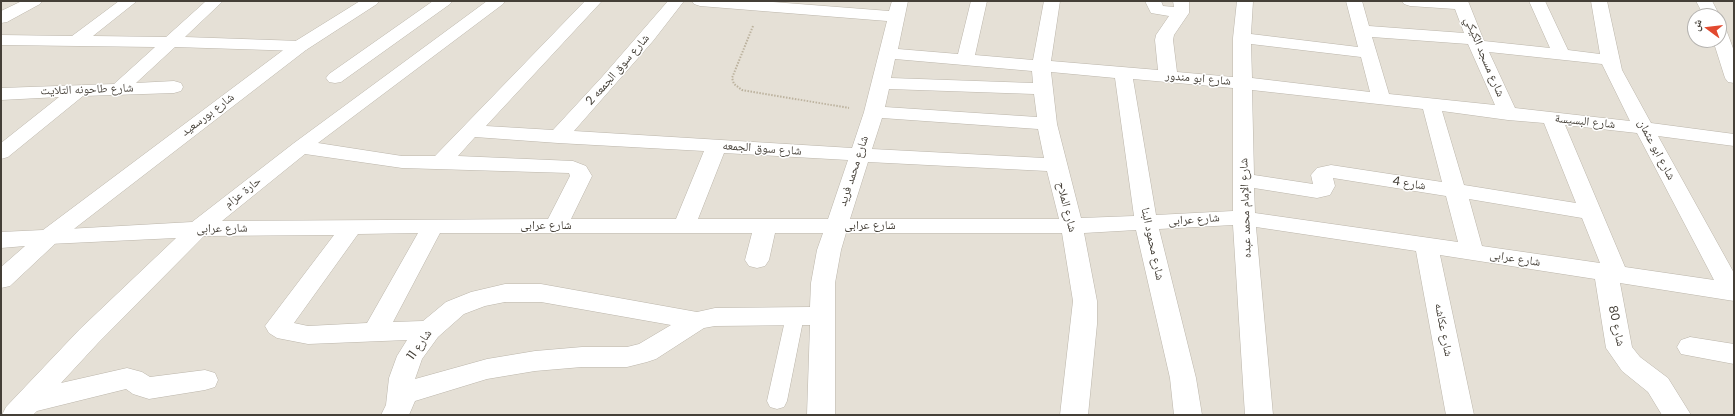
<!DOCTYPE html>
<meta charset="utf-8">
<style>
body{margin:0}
#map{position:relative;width:1735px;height:416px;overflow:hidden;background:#f2efe8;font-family:Poppins,"Noto Naskh Arabic",sans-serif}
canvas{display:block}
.frame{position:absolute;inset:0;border:2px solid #443f37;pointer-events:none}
.north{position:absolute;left:1687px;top:8px;width:40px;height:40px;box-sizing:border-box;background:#fff;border:1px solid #b4b2af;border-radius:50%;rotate:285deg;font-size:11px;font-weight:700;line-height:16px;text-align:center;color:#443f37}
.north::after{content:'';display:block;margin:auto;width:14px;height:18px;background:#e2492f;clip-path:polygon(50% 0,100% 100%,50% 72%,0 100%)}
</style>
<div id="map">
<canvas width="1735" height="416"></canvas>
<div class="frame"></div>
<div class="north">ش</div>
</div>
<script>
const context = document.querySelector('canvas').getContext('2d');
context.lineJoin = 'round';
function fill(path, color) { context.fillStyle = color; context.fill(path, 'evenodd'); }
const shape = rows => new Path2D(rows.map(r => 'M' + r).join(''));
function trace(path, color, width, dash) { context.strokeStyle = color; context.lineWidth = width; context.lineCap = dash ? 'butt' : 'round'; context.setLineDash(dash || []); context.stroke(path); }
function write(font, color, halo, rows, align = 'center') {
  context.font = font + ' Poppins,"Noto Naskh Arabic",sans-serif'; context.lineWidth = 3; context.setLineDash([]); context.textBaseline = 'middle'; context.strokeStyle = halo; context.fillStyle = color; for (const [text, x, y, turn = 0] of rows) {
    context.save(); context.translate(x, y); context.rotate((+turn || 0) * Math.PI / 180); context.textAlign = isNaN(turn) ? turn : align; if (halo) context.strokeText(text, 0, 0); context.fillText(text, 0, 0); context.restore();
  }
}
const residential = shape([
 [1,1,1734,1,1734,415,1,415],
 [1695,16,1719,16,1719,40,1695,40]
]);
const path = shape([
 [753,26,732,78,734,84,742,90,849,108]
]);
const service = shape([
 [795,309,801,311,804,316,787,401,784,407,777,409,770,407,767,401,786,316,789,311,795,309]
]);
const minor = shape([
 [22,1,42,1,40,4,7,22,1,23,1,11,22,1],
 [119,1,137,1,93,36,166,37,206,1,223,1,185,37,300,41,306,42,309,46,306,50,300,51,175,47,136,83,174,81,181,83,183,87,181,91,174,93,83,96,8,157,1,159,1,143,59,97,1,100,1,88,114,84,155,47,1,45,1,35,72,36,119,1],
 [433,1,452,1,450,4,341,82,335,83,329,82,326,78,329,74,433,1],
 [487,1,505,1,503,4,318,143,402,156,435,156,585,1,602,1,486,126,553,130,602,77,668,1,684,1,653,41,574,131,852,148,864,112,887,21,700,6,694,4,692,1,760,1,889,11,892,1,908,1,898,49,958,54,971,1,987,1,975,55,1033,60,1044,1,1060,1,1051,61,1158,70,1155,40,1156,35,1169,16,1151,13,1145,1,1161,1,1163,6,1174,7,1173,1,1189,1,1189,13,1174,35,1173,40,1177,72,1233,77,1233,38,1237,1,1253,1,1251,34,1358,47,1346,1,1362,1,1369,26,1464,33,1455,9,1410,6,1404,4,1402,1,1468,1,1484,41,1550,48,1529,1,1545,1,1568,50,1600,54,1591,1,1607,1,1622,70,1651,123,1734,134,1734,146,1658,136,1734,273,1734,301,1620,283,1632,347,1640,357,1668,378,1691,415,1662,415,1648,392,1622,371,1606,348,1595,279,1440,255,1474,415,1446,415,1416,251,1256,227,1273,415,1245,415,1233,225,1159,229,1196,378,1202,415,1174,415,1170,378,1136,230,1084,233,1097,301,1097,324,1088,415,1060,415,1073,301,1062,233,846,233,841,250,835,283,835,415,807,415,810,325,715,326,704,328,656,359,647,362,627,367,582,367,535,371,487,379,415,401,409,415,381,415,386,405,389,378,397,356,407,340,308,344,277,338,269,333,265,326,334,235,204,236,98,343,61,383,127,368,142,372,150,377,205,370,215,373,218,380,215,387,205,390,149,399,133,394,126,389,37,411,33,415,2,415,6,407,80,329,176,238,49,244,41,242,38,237,41,232,49,230,192,222,294,143,487,1],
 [1372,37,1468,44,1495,105,1389,94,1372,37],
 [1251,44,1361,57,1370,92,1252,78,1251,44],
 [1489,52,1602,64,1630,121,1515,108,1489,52],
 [895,59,1032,71,1033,83,891,78,895,59],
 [1051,72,1115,78,1134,216,1081,218,1057,124,1051,72],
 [1133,79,1233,88,1233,211,1156,215,1133,79],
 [889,89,1034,94,1037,117,885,107,889,89],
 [1252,90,1423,109,1442,182,1331,165,1317,168,1311,175,1313,184,1254,175,1252,90],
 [1442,111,1508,120,1544,123,1576,203,1464,185,1442,111],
 [882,118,1038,129,1044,158,872,149,882,118],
 [1565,125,1637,133,1714,280,1625,267,1565,125],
 [475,137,558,143,704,151,676,219,571,219,592,176,586,166,573,161,458,156,475,137],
 [724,153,848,160,828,219,698,219,724,153],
 [305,154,402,168,569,173,570,176,548,219,222,221,305,154],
 [868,162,1047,171,1059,219,850,219,868,162],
 [1333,178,1446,196,1458,242,1255,213,1254,188,1317,198,1330,195,1335,186,1333,178],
 [1469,199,1582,218,1600,263,1482,246,1469,199],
 [418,233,367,323,308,326,294,323,358,234,418,233],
 [440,233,752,233,745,260,749,266,757,268,765,266,769,260,775,233,823,233,817,250,811,283,810,307,715,308,697,312,541,284,505,284,471,292,446,302,423,321,393,322,440,233],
 [505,302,541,302,671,325,639,344,627,347,582,347,535,351,487,359,415,379,422,359,438,337,464,314,485,306,505,302],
 [1696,1,1712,1,1720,16,1719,18,1719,16,1704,16,1696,1],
 [1719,27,1725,28,1727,32,1734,51,1734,83,1728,82,1725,78,1713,40,1719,40,1719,27],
 [1690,337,1734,344,1734,364,1681,354,1677,347,1681,340,1690,337]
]);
const tertiary = shape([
 [360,1,379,1,377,4,306,50,57,242,10,286,1,288,1,267,25,246,1,248,1,232,43,230,294,42,360,1]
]);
const streetNames = [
 ["شارع مسجد الكيكي",1484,57,67],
 ["شارع سوق الجمعه 2",618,70,-49],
 ["شارع ابو مندور",1198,79,5],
 ["شارع طاحونه التلايت",87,90,-2],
 ["شارع بورسعيد",208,115,-37],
 ["شارع البسيسة",1585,122,6],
 ["شارع سوق الجمعه",762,149,4],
 ["شارع ابو عثمان",1656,150,62],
 ["شارع محمد فريد",854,171,-72],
 ["شارع 4",1409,184,9],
 ["حارة عزام",243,193,-38],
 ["شارع الملاح",1066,207,76],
 ["شارع الإمام محمد عبده",1246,208,-92],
 ["شارع عرابى",1194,220,-4],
 ["شارع عرابى",546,226],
 ["شارع عرابى",870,226],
 ["شارع عرابى",222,229,-1],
 ["شارع محمود البنا",1152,244,78],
 ["شارع عرابى",1515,259,9],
 ["شارع 80",1616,326,78],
 ["شارع عكاشه",1443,330,79],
 ["شارع 11",420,345,-55]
];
fill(residential, '#e5e0d6');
trace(service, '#bcb6ab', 1);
trace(minor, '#bcb6ab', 1);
trace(tertiary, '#bcb6ab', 1);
trace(path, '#bcb29e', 2, [1.5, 1.5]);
fill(service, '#fff');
fill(minor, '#fff');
fill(tertiary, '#fff');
write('12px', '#443f37', '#fff', streetNames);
</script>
